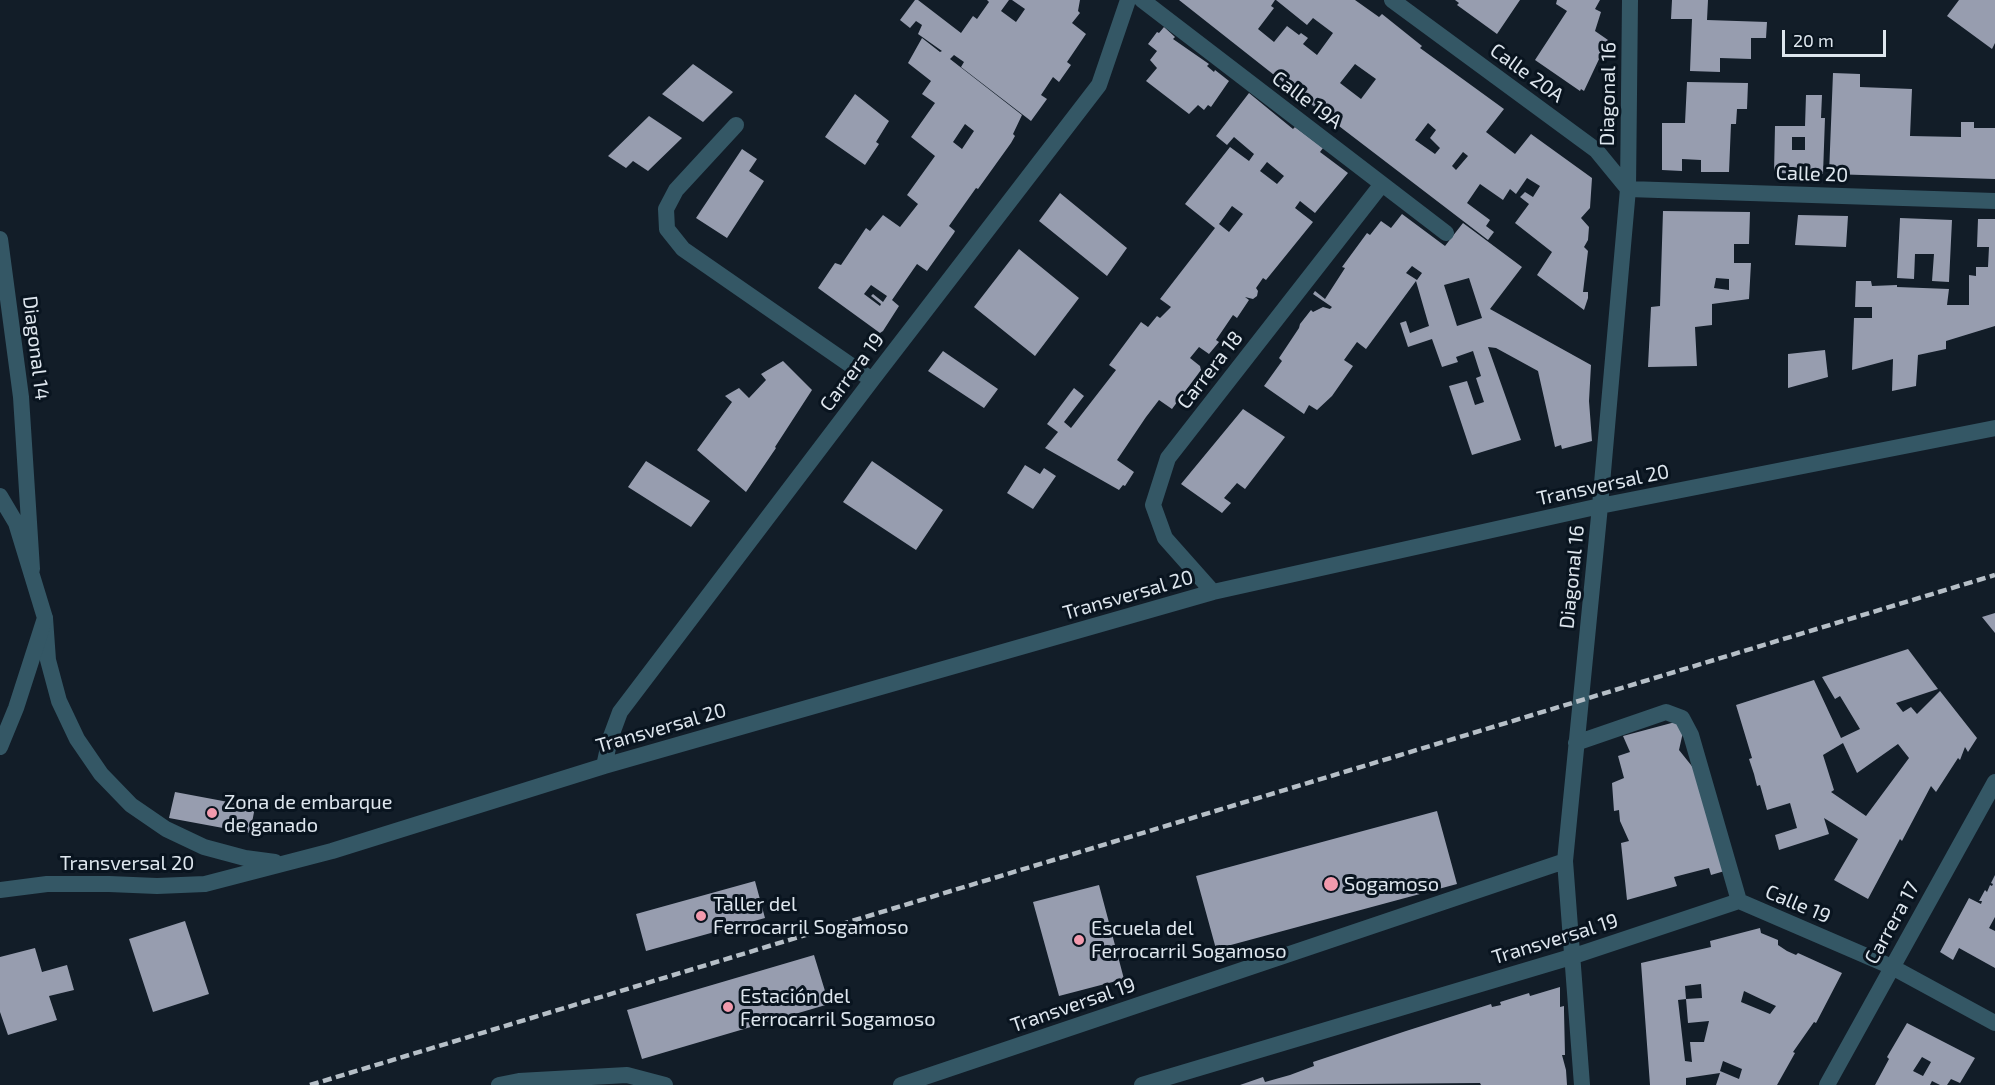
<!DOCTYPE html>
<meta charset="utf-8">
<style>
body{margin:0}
#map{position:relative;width:1995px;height:1085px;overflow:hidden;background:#121d28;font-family:"Exo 2",sans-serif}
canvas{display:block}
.scale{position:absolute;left:1782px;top:30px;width:104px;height:27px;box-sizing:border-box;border:3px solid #dee6ee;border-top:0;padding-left:8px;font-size:18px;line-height:21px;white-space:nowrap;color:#dee6ee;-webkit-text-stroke:4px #09141f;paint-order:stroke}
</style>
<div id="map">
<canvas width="1995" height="1085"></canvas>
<div class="scale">20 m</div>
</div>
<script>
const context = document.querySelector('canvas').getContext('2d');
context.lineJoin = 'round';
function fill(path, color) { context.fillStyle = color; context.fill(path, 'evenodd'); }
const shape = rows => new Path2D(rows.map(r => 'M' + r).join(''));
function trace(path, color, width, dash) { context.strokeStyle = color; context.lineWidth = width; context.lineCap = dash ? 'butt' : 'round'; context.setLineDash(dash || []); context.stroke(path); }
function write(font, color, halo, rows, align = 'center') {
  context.font = font + ' "Exo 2",sans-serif'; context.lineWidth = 6; context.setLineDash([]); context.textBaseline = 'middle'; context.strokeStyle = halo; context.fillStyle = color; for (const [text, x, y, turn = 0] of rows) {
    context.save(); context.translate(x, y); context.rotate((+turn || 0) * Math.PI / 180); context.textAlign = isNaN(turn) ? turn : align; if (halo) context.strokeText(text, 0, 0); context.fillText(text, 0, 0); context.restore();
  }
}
const building = shape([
 [915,0,918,0,961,33,973,16,977,19,989,2,987,0,1009,0,1001,11,1016,22,1025,9,1012,0,1080,0,1078,11,1080,13,1072,23,1086,34,1067,62,1071,65,1059,82,1053,77,1041,95,1047,99,1031,121,961,67,964,62,954,55,950,59,1022,115,1013,134,1015,136,1011,143,978,189,976,188,949,226,955,231,954,233,927,271,917,264,892,300,899,306,883,331,880,333,818,288,835,263,841,265,866,228,870,231,883,215,900,227,918,204,907,195,935,156,911,137,935,103,922,94,931,81,908,63,922,38,940,52,942,51,918,34,922,25,916,21,910,28,900,20],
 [965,124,974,131,962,149,953,142],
 [871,285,887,296,883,302,873,294,871,296,881,304,880,306,864,294],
 [1179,0,1275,0,1271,6,1274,8,1258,29,1274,42,1287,26,1299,35,1301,33,1308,38,1303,44,1317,55,1333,33,1313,18,1307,25,1276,0,1355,0,1379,17,1382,14,1422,46,1420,48,1504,109,1486,132,1515,154,1531,134,1592,178,1590,208,1581,218,1589,227,1588,240,1584,247,1588,251,1583,292,1588,292,1588,298,1584,310,1537,275,1552,252,1515,223,1529,204,1520,197,1525,192,1533,197,1540,186,1527,178,1516,194,1510,189,1503,200,1480,184,1467,203,1490,220,1486,226,1494,232,1488,240,1335,123],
 [1355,64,1376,79,1361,99,1340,83],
 [1428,123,1436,130,1430,138,1440,148,1435,154,1415,140],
 [1463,152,1468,156,1456,170,1452,166],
 [1455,0,1520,0,1497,34,1457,5,1459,3],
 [1557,0,1600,0,1595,9,1601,12,1595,31,1608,40,1584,91,1581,89,1580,91,1535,60,1567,11,1556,4],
 [1672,0,1708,0,1707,20,1767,22,1766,38,1751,38,1751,59,1720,58,1720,72,1690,71,1692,19,1671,19],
 [1959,0,1995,0,1995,43,1992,49,1947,16],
 [1164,27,1175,37,1173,39,1209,64,1207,66,1214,72,1215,70,1229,81,1211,107,1208,105,1204,110,1198,105,1189,114,1146,81,1157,68,1150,60,1157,51,1148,44,1157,32,1159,33],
 [693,64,733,92,703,122,662,94],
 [1833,73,1860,74,1860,87,1912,89,1910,136,1961,137,1961,122,1974,122,1974,128,1995,128,1995,179,1829,174],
 [1687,82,1748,83,1747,109,1737,109,1736,124,1731,124,1729,172,1701,172,1701,160,1682,159,1682,171,1662,170,1662,123,1685,123],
 [1249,93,1293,129,1295,127,1323,148,1320,152,1348,173,1315,213,1300,201,1295,208,1313,222,1266,280,1263,278,1256,288,1258,291,1257,296,1253,299,1245,297,1249,300,1237,318,1233,315,1216,340,1219,342,1209,354,1199,347,1190,358,1200,366,1201,370,1172,409,1159,400,1146,417,1117,460,1134,472,1125,486,1123,485,1119,490,1045,448,1058,432,1047,424,1074,388,1084,396,1064,422,1071,428,1116,370,1109,365,1141,322,1148,327,1157,316,1160,318,1171,307,1160,299,1215,228,1185,204,1230,147,1249,161,1254,154,1234,137,1227,145,1216,136],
 [1267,162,1284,176,1277,184,1260,171],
 [1232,206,1243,214,1229,232,1219,224],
 [855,94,889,121,876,142,879,144,865,165,825,137],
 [1806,95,1822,95,1821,118,1825,118,1823,174,1774,173,1775,126,1805,126],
 [1792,137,1805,137,1805,150,1792,150],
 [649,116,682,138,648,171,633,161,626,168,608,156],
 [742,149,757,159,749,171,764,181,727,238,696,218],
 [1060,193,1127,248,1107,276,1039,221],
 [1663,211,1750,212,1749,244,1734,244,1734,263,1751,263,1749,299,1712,304,1712,325,1695,327,1697,366,1648,367,1651,307,1660,306],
 [1716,278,1729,279,1729,290,1714,288],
 [1402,214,1445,246,1463,223,1522,267,1490,309,1591,365,1589,401,1592,441,1562,449,1561,445,1555,447,1538,371,1496,348,1488,347,1521,440,1472,455,1449,386,1467,381,1475,405,1484,402,1476,378,1481,376,1473,351,1456,357,1458,362,1442,367,1432,339,1408,347,1400,323,1406,321,1410,333,1429,326,1416,281,1366,349,1357,342,1344,360,1353,366,1332,396,1317,410,1309,405,1304,414,1264,386,1282,361,1279,358,1299,328,1300,324,1311,310,1313,312,1323,307,1330,309,1332,307,1313,294,1315,291,1325,299,1345,268,1342,267,1367,233,1370,235,1381,221,1391,228],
 [1412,266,1422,273,1417,280,1406,273],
 [1469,278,1482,318,1457,326,1444,285],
 [1798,215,1848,216,1846,247,1795,245],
 [1900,218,1952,220,1949,282,1932,281,1934,254,1915,254,1914,279,1897,278],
 [1978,219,1995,219,1995,326,1946,341,1946,349,1918,355,1916,386,1892,391,1893,359,1852,370,1854,318,1872,318,1872,307,1855,307,1856,281,1871,281,1872,286,1897,285,1897,287,1949,289,1947,305,1969,305,1969,275,1976,276,1976,267,1988,267,1989,247,1977,247],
 [1019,249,1079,298,1035,356,974,307],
 [1825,350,1828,377,1788,388,1788,354],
 [943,351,998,389,984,408,928,371],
 [783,361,812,390,775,447,776,448,746,492,697,450,732,402,725,396,739,388,749,398,766,380,761,374],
 [1243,409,1285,437,1245,489,1237,483,1224,498,1231,503,1222,513,1181,484],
 [646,461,710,501,691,527,628,487],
 [872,461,943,510,916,550,843,502],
 [1025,465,1040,474,1044,468,1056,476,1033,509,1007,493],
 [1995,613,1995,633,1982,617],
 [1908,649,1938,689,1896,703,1903,712,1911,707,1917,714,1940,691,1977,738,1968,752,1965,747,1960,760,1958,758,1936,792,1931,786,1902,841,1900,839,1868,899,1834,880,1858,839,1824,818,1829,834,1779,850,1775,835,1797,828,1790,803,1767,810,1760,785,1757,786,1754,774,1749,759,1752,758,1736,705,1814,680,1841,738,1860,729,1840,696,1835,699,1822,677],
 [1843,743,1857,773,1898,744,1909,758,1866,816,1831,792,1834,790,1823,755],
 [1679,721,1683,732,1679,750,1695,770,1728,870,1711,875,1709,868,1674,877,1677,886,1627,900,1621,843,1629,841,1620,821,1619,810,1614,811,1612,783,1624,778,1618,756,1630,752,1623,736],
 [175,792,255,807,250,833,169,818],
 [1437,811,1457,884,1216,949,1196,876],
 [1995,875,1995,917,1989,928,1995,931,1995,968,1959,948,1953,960,1940,952,1969,898,1981,904,1982,901,1979,901,1985,890,1987,892,1990,885,1992,886,1993,884,1991,883],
 [755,881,765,918,646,951,636,914],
 [1099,885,1124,979,1059,996,1033,902],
 [185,921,209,994,153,1012,129,939],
 [1760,928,1761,933,1778,940,1778,945,1787,951,1796,955,1798,953,1842,973,1816,1023,1814,1022,1793,1052,1795,1053,1777,1085,1716,1085,1720,1073,1686,1078,1686,1085,1650,1085,1641,963,1711,947,1710,941],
 [1701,984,1702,998,1686,999,1688,1023,1709,1021,1704,1042,1690,1042,1692,1062,1685,1061,1678,1000,1686,999,1685,986],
 [1744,991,1765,1001,1776,1006,1770,1014,1741,1002],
 [1723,1061,1742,1069,1739,1079,1720,1071],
 [35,948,42,972,67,965,74,990,49,996,57,1020,8,1035,0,1012,0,957],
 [814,955,829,1004,642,1059,627,1010],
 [1560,987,1560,1007,1564,1006,1564,1011,1565,1055,1562,1055,1566,1070,1567,1085,1481,1085,1480,1083,1240,1085,1263,1077,1265,1082,1290,1075,1314,1066,1313,1062,1406,1031,1491,1004,1492,1007,1501,1005,1500,1002,1529,993,1530,996],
 [1907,1023,1975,1058,1960,1083,1951,1079,1947,1085,1940,1085,1932,1081,1930,1085,1875,1085,1889,1059,1887,1057],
 [1922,1057,1931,1062,1923,1076,1913,1071]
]);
const minor = shape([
 [1142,0,1446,233],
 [1392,0,1596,150,1628,189],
 [736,125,676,190,666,209,667,229,683,249,872,380],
 [1628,189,1995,201],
 [1213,592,1165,538,1153,505,1168,458,1382,184],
 [45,618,48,660,59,701,77,739,101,774,131,805,166,829,204,847,245,858,275,862],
 [1576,743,1666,712,1682,718,1691,735,1739,901,1892,967,1995,1023],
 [604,766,610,739,620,712,872,380,1099,85,1128,0],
 [0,890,47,884,109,884,157,886,205,884,332,851,604,766,1213,592,1600,506,1995,428],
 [499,1085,519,1081,627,1075,665,1085],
 [901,1085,1565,861],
 [1142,1085,1571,957,1739,901],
 [1582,1085,1565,861,1600,506,1628,189,1630,0],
 [1827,1085,1995,782]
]);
const tertiary = shape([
 [0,239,21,397,32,569],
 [0,496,16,523,45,618,16,708,0,747]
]);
const rail = shape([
 [310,1085,1995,575]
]);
const markers = [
 [212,813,6,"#f29aad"],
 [1331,884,8,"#f29aad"],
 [701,916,6,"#f29aad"],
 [1079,940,6,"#f29aad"],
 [728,1007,6,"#f29aad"]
];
const streetNames = [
 ["Calle 20A",1527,73,36],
 ["Diagonal 16",1608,94,-89],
 ["Calle 19A",1307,100,37],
 ["Calle 20",1812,174,2],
 ["Diagonal 14",36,348,83],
 ["Carrera 18",1210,370,-52],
 ["Carrera 19",852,372,-53],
 ["Transversal 20",1603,485,-12],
 ["Diagonal 16",1572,577,-84],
 ["Transversal 20",1128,595,-16],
 ["Transversal 20",661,728,-16],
 ["Transversal 20",127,863],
 ["Calle 19",1798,904,23],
 ["Carrera 17",1892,923,-61],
 ["Transversal 19",1555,939,-17],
 ["Transversal 19",1073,1005,-19]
];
const poiNames = [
 ["Zona de embarque",224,802],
 ["de ganado",224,825],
 ["Sogamoso",1344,884],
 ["Taller del",713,904],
 ["Ferrocarril Sogamoso",713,927],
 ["Escuela del",1091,928],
 ["Ferrocarril Sogamoso",1091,951],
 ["Estación del",740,996],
 ["Ferrocarril Sogamoso",740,1019]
];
fill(building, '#979daf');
trace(minor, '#345765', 16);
trace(tertiary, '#345765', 16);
trace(rail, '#b6bfc7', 4.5, [9, 4.5]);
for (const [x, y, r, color] of markers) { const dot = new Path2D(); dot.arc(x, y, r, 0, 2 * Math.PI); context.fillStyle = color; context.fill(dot); trace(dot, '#09141f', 2); }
write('20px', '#dee6ee', '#09141f', streetNames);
write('20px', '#dee6ee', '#09141f', poiNames, 'left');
</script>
